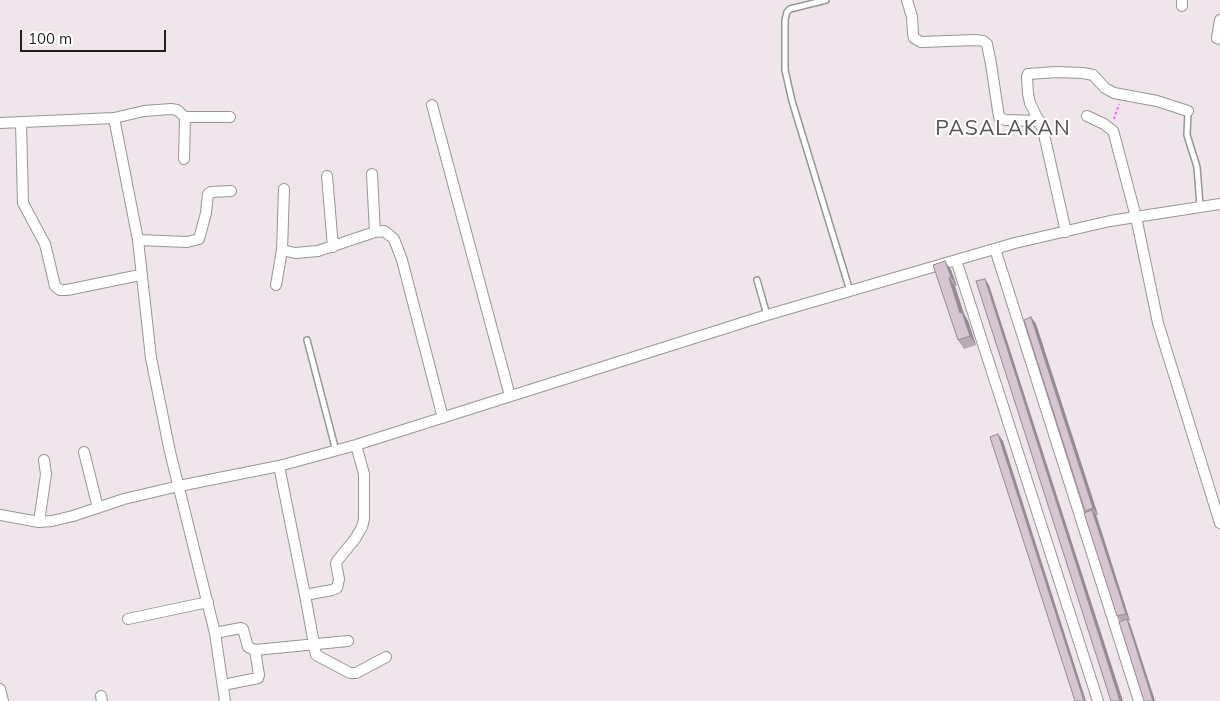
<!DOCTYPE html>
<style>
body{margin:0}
#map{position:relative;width:1220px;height:701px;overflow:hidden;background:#f0e5eb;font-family:Mulish,sans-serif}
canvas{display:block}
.scale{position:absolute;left:20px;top:30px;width:146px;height:22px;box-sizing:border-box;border:2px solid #1f1f1f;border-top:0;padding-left:6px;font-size:15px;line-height:18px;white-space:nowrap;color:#1f1f1f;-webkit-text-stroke:4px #fff;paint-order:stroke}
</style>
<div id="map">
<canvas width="1220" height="701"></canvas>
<div class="scale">100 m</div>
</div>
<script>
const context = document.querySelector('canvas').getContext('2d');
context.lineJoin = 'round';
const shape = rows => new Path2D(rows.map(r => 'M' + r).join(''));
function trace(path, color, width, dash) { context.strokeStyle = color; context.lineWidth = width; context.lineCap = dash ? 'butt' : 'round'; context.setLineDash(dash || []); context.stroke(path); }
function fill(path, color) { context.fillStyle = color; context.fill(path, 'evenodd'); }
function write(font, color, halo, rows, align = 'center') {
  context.font = font + ' Mulish,sans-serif'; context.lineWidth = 4; context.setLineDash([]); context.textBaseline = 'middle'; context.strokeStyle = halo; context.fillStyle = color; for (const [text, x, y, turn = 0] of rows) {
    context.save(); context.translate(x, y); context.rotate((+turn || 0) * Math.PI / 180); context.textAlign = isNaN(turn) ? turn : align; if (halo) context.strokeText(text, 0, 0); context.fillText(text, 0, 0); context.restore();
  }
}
const path = shape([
 [1114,119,1119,104]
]);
const lane = shape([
 [826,0,790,9,787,12,785,20,785,70,792,101,850,291],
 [1188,111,1187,135,1197,167,1200,206],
 [757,280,767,315],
 [307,340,336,451]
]);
const street = shape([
 [907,0,912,17,913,34,914,38,921,42,975,40,983,41,987,44,991,64,999,117,1005,120,1040,121],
 [1182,6,1182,0],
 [1220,20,1217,38,1220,39],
 [432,105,510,396],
 [1087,116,1104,124,1113,131,1114,134,1136,217,1158,323,1220,523],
 [114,118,138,240,151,358,170,452,215,633,225,701],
 [0,123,114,118,144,111,171,109,177,110,185,117,230,117],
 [21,123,23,203,45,244,55,286,60,290,67,290,140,275],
 [184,159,185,117],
 [372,174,375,232],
 [327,176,333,247],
 [284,189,282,250,295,253,318,251,375,232,384,231,394,239,402,260,443,418],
 [1066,232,1043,130,1030,103,1028,94,1027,77,1028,74,1057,72,1083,73,1093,75,1105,88,1114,93,1157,101,1188,111],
 [138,240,187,242,199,239,206,213,208,194,211,192,231,191],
 [995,249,1139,701],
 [956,260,1098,701],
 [276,285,282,250],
 [84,452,98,508],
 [279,466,305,595,316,655,350,673,356,673,386,657],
 [0,515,39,522,52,521,73,516,124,499,179,486,279,466,356,445,767,315,1015,243,1110,221,1220,204],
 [39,522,46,474,44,460],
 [305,595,332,590,337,588,339,579,336,564,337,561,355,539,362,527,364,519,364,474,356,445],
 [128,619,208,602],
 [215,633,241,628,243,629,248,647,255,650,348,641],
 [223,685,258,678,259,675,255,650],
 [0,689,3,701],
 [101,696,102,701]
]);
const wall = shape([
 [933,265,951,270,957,286,955,286,964,314,968,321,976,345,964,349,958,340],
 [1031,317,1036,324,1098,515,1096,516,1130,621,1128,621,1130,624,1155,701,1144,701,1121,621,1117,616,1085,511]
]);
const shadedWall = shape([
 [945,261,951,270,957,286,951,277],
 [949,278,955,286,964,314,968,321,976,345,970,336,960,313],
 [985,279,989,285,1123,701,1120,701],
 [1031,317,1036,324,1098,515,1093,508],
 [998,434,1003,441,1086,701,1084,701],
 [1092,510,1097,517,1130,621,1126,614],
 [1127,619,1130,624,1155,701,1153,701]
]);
const building = shape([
 [945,261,951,277,949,278,960,313,962,312,970,336,958,340,933,265,945,261],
 [985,279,1120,701,1111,701,976,281,985,279],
 [1031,317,1093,508,1085,511,1024,320,1031,317],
 [998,434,1084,701,1075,701,990,437,998,434],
 [1092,510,1126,614,1117,616,1084,513,1092,510],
 [1127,619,1153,701,1144,701,1119,622,1127,619]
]);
const quarterNames = [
 ["PASALAKAN",1003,129]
];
trace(lane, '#969696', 8);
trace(street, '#969696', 12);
trace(path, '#f368fe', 2, [2.5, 2.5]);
trace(lane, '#fff', 5);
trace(street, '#fff', 10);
fill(wall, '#b9a9b5');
fill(shadedWall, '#968a93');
fill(building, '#d7c5d2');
trace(building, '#968a93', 1);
context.letterSpacing = '1px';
write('21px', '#525252', '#fff', quarterNames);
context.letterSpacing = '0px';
</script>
